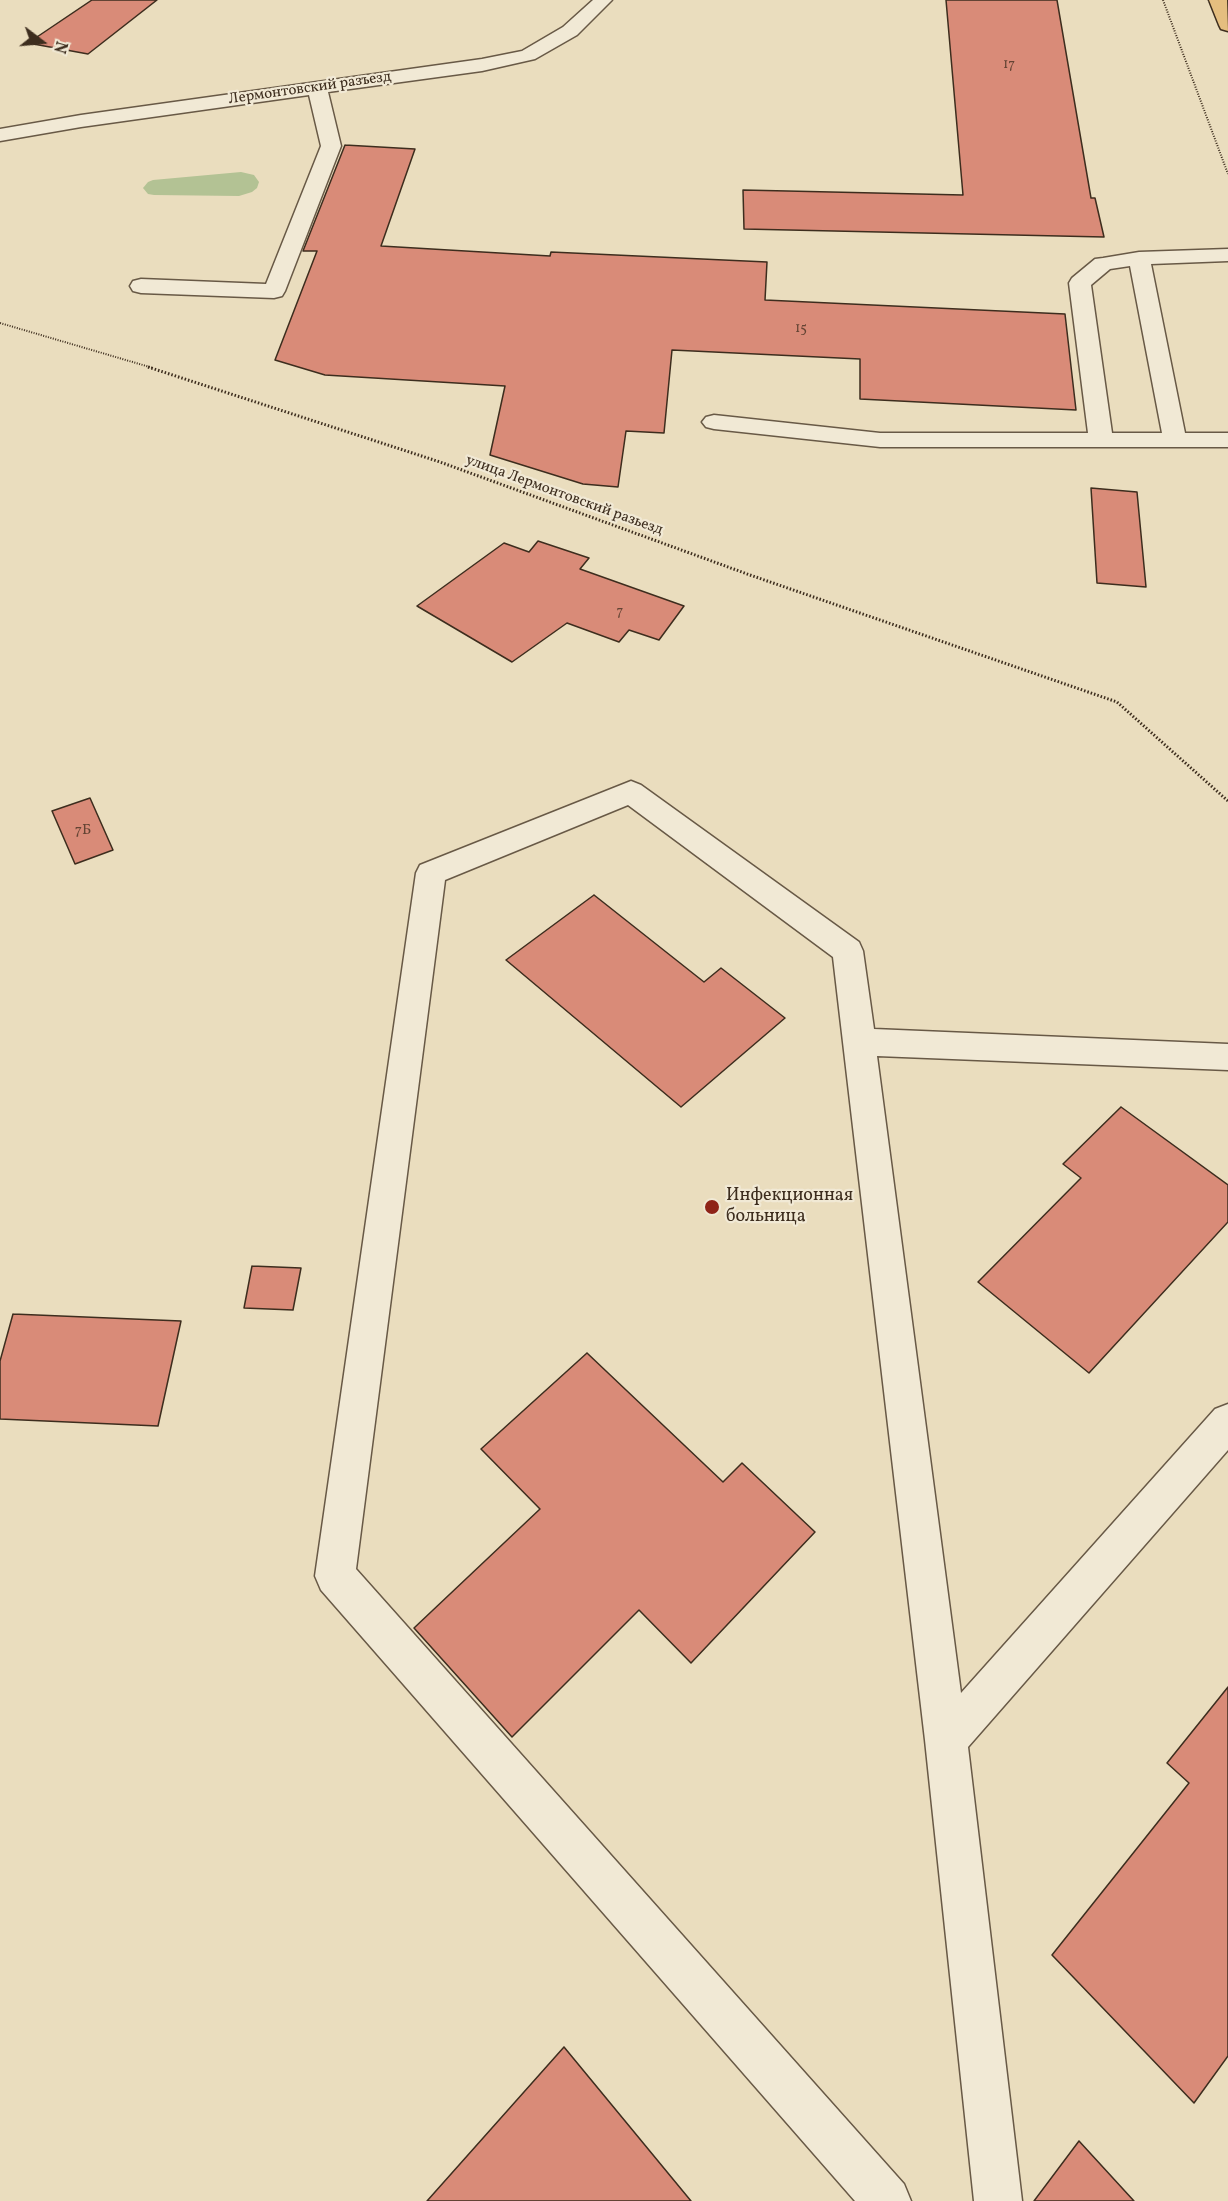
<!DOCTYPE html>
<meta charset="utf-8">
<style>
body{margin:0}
#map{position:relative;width:1228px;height:2201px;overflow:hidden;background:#eaddbe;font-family:Vollkorn,serif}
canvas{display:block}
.north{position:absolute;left:12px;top:12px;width:60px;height:60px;-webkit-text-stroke:4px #f1e9d5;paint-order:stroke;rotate:106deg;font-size:16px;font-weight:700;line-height:24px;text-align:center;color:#3d2d1e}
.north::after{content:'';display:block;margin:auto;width:21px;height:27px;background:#3d2d1e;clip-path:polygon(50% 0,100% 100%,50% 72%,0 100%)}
</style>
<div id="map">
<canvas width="1228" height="2201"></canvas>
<div class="north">N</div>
</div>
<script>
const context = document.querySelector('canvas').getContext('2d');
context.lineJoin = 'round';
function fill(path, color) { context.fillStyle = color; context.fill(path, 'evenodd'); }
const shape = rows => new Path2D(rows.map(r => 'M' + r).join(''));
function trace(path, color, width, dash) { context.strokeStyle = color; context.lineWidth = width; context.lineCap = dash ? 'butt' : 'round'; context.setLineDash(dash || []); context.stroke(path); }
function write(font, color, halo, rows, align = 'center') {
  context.font = font + ' Vollkorn,serif'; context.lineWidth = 4.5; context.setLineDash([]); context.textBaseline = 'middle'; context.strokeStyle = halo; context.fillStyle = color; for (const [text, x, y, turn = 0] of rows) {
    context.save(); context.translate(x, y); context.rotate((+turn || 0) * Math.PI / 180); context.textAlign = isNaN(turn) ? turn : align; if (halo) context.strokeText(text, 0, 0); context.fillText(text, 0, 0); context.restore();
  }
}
const green = shape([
 [241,172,254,175,259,182,257,188,252,192,239,196,154,195,148,194,143,188,148,182,153,180]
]);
const building = shape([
 [92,0,157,0,88,54,28,43,92,0],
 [946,0,1057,0,1091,198,1095,198,1104,237,744,229,743,190,963,195,946,0],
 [345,145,415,149,381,246,550,256,551,252,767,262,765,300,1065,314,1076,410,860,399,860,359,672,350,664,433,626,431,618,487,583,484,490,455,505,386,325,375,275,360,317,251,303,251,345,145],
 [1091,488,1137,492,1146,587,1097,583,1091,488],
 [538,541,589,558,580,569,684,606,659,640,629,630,619,642,567,623,512,662,417,606,504,543,529,552,538,541],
 [90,798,113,850,75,864,52,811,90,798],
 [594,895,704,982,721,968,785,1018,681,1107,506,960,594,895],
 [1121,1107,1228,1185,1228,1222,1089,1373,978,1282,1081,1178,1063,1164,1121,1107],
 [252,1266,301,1268,293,1310,244,1308,252,1266],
 [13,1314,181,1321,158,1426,0,1419,0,1361,13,1314],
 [587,1353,723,1482,742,1463,815,1532,691,1663,639,1610,512,1737,414,1628,540,1509,481,1449,587,1353],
 [1228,1687,1228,2056,1194,2103,1052,1955,1189,1783,1167,1763,1228,1687],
 [564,2047,691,2201,427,2201,564,2047],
 [1079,2141,1134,2201,1034,2201,1079,2141]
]);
const pathFar1 = shape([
 [1163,0,1228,174],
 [0,323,153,368]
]);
const path = shape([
 [148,367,440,462,750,575,1117,702,1228,801]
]);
const minor = shape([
 [593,0,612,0,577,35,535,59,482,71,328,92,341,146,285,291,282,296,274,298,141,293,133,291,130,286,133,281,141,279,266,284,321,146,309,95,81,127,0,141,0,129,81,115,482,59,522,51,563,27,593,0],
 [1228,249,1228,261,1151,264,1185,433,1228,433,1228,447,880,447,714,429,706,427,702,422,706,417,714,415,880,433,1088,433,1069,283,1072,278,1095,259,1103,258,1139,252,1228,249],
 [1130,266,1162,433,1112,433,1091,285,1110,269,1130,266],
 [631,781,641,785,859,942,863,951,874,1029,1228,1044,1228,1070,877,1056,961,1693,1215,1409,1228,1404,1228,1450,968,1747,1022,2201,974,2201,925,1740,833,957,628,805,445,880,356,1569,904,2184,911,2201,855,2201,321,1590,315,1576,416,873,420,865,631,781]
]);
const major = shape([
 [1209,0,1227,0,1228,31,1221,29,1219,25,1209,0]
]);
const markers = [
 [712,1207,8,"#8f2418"]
];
const farNumbernames = [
 ["17",1009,65],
 ["15",801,329],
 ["7",620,612]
];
const farStreetnames = [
 ["Лермонтовский разъезд",310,89,-8],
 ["улица Лермонтовский разьезд",564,496,20]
];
const numberNames = [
 ["7Б",83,831]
];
const poiNames = [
 ["Инфекционная",726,1197],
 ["больница",726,1218]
];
fill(green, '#b3c294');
fill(building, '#d98b78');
trace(building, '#3d2d1e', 1.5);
trace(minor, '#685946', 3);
trace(major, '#3d2d1e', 3);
trace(pathFar1, '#3d2d1e', 2, [1, 1.5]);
trace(path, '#3d2d1e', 3, [1.5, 2]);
fill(minor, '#f1e9d5');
fill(major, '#e5be7f');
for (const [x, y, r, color] of markers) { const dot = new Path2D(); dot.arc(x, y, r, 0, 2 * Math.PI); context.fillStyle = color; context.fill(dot); trace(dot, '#f1e9d5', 2); }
write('14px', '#644434', null, farNumbernames);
write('15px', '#3d2d1e', '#f1e9d5', farStreetnames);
write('15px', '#644434', null, numberNames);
write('18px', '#3d2d1e', '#f1e9d5', poiNames, 'left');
</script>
